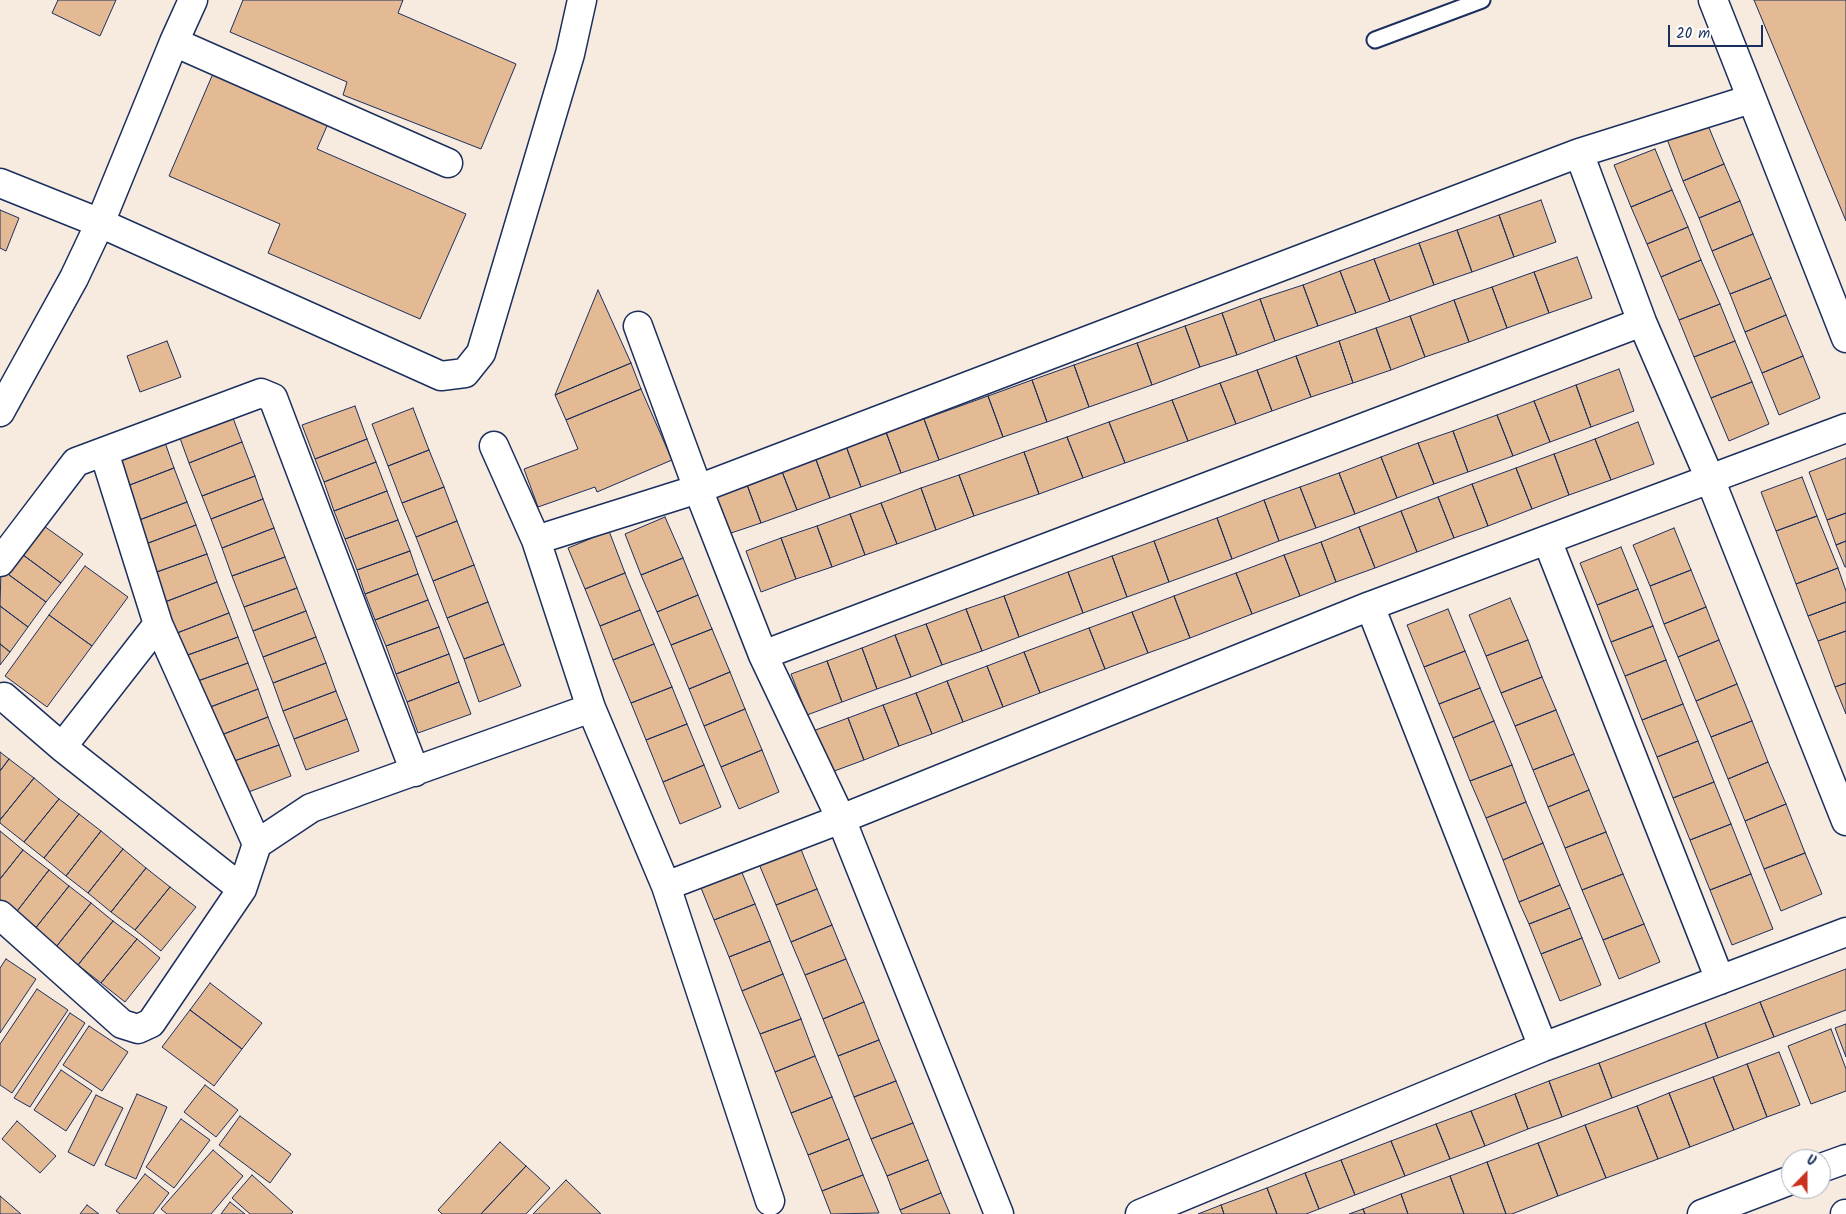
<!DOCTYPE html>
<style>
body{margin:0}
#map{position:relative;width:1846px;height:1214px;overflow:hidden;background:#f7eadf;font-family:Kalam,sans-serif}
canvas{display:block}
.north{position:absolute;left:1781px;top:1149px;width:50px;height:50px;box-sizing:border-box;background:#fff;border:1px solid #a4acbf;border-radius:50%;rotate:22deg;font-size:14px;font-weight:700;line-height:20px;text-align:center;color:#1b2f5e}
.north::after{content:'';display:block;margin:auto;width:18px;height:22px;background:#c8321e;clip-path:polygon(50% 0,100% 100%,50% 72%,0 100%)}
.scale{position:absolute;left:1668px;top:25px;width:95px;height:22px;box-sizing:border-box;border:2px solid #1b2f5e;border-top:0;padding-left:6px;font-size:15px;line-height:18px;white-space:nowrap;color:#1b2f5e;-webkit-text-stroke:4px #fff;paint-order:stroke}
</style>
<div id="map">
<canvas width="1846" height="1214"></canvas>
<div class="north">U</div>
<div class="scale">20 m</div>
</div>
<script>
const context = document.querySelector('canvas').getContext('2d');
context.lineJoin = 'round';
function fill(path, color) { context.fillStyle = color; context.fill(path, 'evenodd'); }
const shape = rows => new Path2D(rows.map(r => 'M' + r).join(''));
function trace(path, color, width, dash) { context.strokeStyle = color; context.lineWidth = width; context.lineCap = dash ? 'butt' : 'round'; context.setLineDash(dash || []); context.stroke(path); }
const building = shape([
 [58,0,116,0,100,36,52,13,58,0],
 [243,0,403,0,398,13,516,64,481,149,343,95,347,82,230,32,243,0],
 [1754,0,1846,0,1846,221,1754,0],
 [215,69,330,119,317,149,466,214,420,319,268,253,280,224,169,176,215,69],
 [1707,123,1724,164,1683,181,1667,139,1707,123],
 [1655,149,1672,190,1631,207,1614,165,1655,149],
 [1724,164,1740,201,1699,218,1683,181,1724,164],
 [1672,190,1688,227,1647,244,1631,207,1672,190],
 [1541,200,1556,242,1514,257,1499,215,1541,200],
 [1740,201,1753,234,1712,251,1699,218,1740,201],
 [0,210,19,218,6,251,0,248,0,210],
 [1499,215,1514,257,1472,272,1457,230,1499,215],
 [1688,227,1701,260,1661,277,1647,244,1688,227],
 [1457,230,1472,272,1434,285,1419,243,1457,230],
 [1753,234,1771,278,1730,294,1712,251,1753,234],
 [1419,243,1434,285,1390,301,1374,259,1419,243],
 [1577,257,1592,298,1549,313,1534,272,1577,257],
 [1374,259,1390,301,1356,313,1340,271,1374,259],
 [1701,260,1720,304,1679,320,1661,277,1701,260],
 [1340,271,1356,313,1318,326,1303,285,1340,271],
 [1534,272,1549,313,1507,328,1492,287,1534,272],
 [1771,278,1786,315,1745,332,1730,294,1771,278],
 [1303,285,1318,326,1275,341,1260,299,1303,285],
 [1492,287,1507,328,1469,342,1454,300,1492,287],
 [598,290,631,363,555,395,598,290],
 [1260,299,1275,341,1237,355,1222,313,1260,299],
 [1454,300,1469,342,1425,357,1410,316,1454,300],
 [1720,304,1735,341,1694,357,1679,320,1720,304],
 [1222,313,1237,355,1200,367,1185,326,1222,313],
 [1786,315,1803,356,1762,373,1745,332,1786,315],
 [1410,316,1425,357,1391,370,1376,328,1410,316],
 [1185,326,1200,367,1152,385,1137,343,1185,326],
 [1376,328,1391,370,1353,383,1339,341,1376,328],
 [167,341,181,377,140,392,127,356,167,341],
 [1339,341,1353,383,1311,397,1296,356,1339,341],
 [1735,341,1752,382,1711,398,1694,357,1735,341],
 [1137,343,1152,385,1089,407,1074,365,1137,343],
 [1296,356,1311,397,1272,411,1257,370,1296,356],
 [1803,356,1820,398,1779,415,1762,373,1803,356],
 [631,363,641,389,566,420,555,395,631,363],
 [1074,365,1089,407,1047,422,1032,380,1074,365],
 [1619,369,1634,411,1591,427,1576,385,1619,369],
 [1257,370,1272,411,1236,424,1220,383,1257,370],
 [1032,380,1047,422,1003,437,988,396,1032,380],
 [1752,382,1769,424,1729,441,1711,398,1752,382],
 [1220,383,1236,424,1188,441,1172,400,1220,383],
 [1576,385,1591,427,1550,442,1534,401,1576,385],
 [641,389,672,460,597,492,595,487,538,507,524,469,578,449,566,420,641,389],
 [988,396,1003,437,939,460,924,419,988,396],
 [1172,400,1188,441,1125,463,1109,422,1172,400],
 [1534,401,1550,442,1513,456,1497,415,1534,401],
 [355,406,367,439,315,459,302,425,355,406],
 [413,408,429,450,388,466,372,424,413,408],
 [230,410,242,442,189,463,177,430,230,410],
 [1497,415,1513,456,1468,472,1453,431,1497,415],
 [924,419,939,460,901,473,886,432,924,419],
 [1109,422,1125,463,1083,478,1067,437,1109,422],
 [1638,422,1654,464,1611,480,1595,439,1638,422],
 [1453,431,1468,472,1434,484,1418,443,1453,431],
 [886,432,901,473,861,487,846,446,886,432],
 [163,437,174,468,122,488,109,457,163,437],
 [1067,437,1083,478,1039,494,1024,452,1067,437],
 [367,439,376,462,324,482,315,459,367,439],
 [1595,439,1611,480,1569,495,1554,454,1595,439],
 [242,442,255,476,202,496,189,463,242,442],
 [1418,443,1434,484,1397,498,1381,457,1418,443],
 [846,446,861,487,830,498,815,457,846,446],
 [429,450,444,487,402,503,388,466,429,450],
 [1024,452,1039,494,974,516,959,475,1024,452],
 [1554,454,1569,495,1532,509,1516,468,1554,454],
 [815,457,830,498,797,510,781,469,815,457],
 [1381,457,1397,498,1355,514,1339,473,1381,457],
 [1846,458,1846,513,1827,520,1809,472,1846,458],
 [376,462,387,491,334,511,324,482,376,462],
 [174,468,187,502,134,522,122,488,174,468],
 [1516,468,1532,509,1488,526,1472,484,1516,468],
 [781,469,797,510,761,523,746,482,781,469],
 [1339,473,1355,514,1316,528,1300,487,1339,473],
 [959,475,974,516,936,530,921,488,959,475],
 [255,476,263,499,211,519,202,496,255,476],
 [1802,477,1817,516,1776,531,1761,492,1802,477],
 [746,482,761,523,725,535,711,494,746,482],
 [1472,484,1488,526,1454,538,1438,497,1472,484],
 [444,487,457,521,416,537,402,503,444,487],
 [1300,487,1316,528,1279,541,1264,500,1300,487],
 [921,488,936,530,897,544,881,503,921,488],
 [387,491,398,520,345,539,334,511,387,491],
 [1438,497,1454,538,1417,552,1401,511,1438,497],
 [263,499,274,528,222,548,211,519,263,499],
 [1264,500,1279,541,1232,559,1217,518,1264,500],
 [187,502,196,525,143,545,134,522,187,502],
 [881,503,897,544,865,555,850,514,881,503],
 [1401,511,1417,552,1375,568,1359,527,1401,511],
 [1846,513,1846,541,1836,545,1827,520,1846,513],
 [850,514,865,555,832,567,817,526,850,514],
 [1817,516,1838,568,1796,584,1776,531,1817,516],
 [665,517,683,558,641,575,625,534,665,517],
 [1217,518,1232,559,1169,582,1154,541,1217,518],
 [398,520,410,551,357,570,345,539,398,520],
 [37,521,83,554,61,583,15,549,37,521],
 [457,521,474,565,433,581,416,537,457,521],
 [196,525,207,554,154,573,143,545,196,525],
 [817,526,832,567,796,579,781,538,817,526],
 [1359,527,1375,568,1336,582,1321,542,1359,527],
 [274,528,285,557,232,576,222,548,274,528],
 [1674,528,1691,570,1650,586,1633,545,1674,528],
 [609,531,625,573,585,589,568,548,609,531],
 [781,538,796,579,761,592,746,551,781,538],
 [1154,541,1169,582,1127,597,1112,556,1154,541],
 [1846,541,1846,567,1845,567,1836,545,1846,541],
 [1321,542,1336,582,1300,596,1284,555,1321,542],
 [1621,547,1638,589,1597,605,1580,563,1621,547],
 [15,549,61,583,46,602,1,569,15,549],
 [410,551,418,574,365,594,357,570,410,551],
 [207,554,217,582,165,602,154,573,207,554],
 [1284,555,1300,596,1252,614,1236,573,1284,555],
 [1112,556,1127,597,1083,613,1068,572,1112,556],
 [285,557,297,588,244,607,232,576,285,557],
 [683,558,698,595,657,612,641,575,683,558],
 [474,565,488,602,447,618,433,581,474,565],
 [85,566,128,597,92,646,49,615,85,566],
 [1838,568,1846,591,1846,602,1808,616,1796,584,1838,568],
 [1,569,46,602,28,627,0,606,1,569],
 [1691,570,1706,607,1664,624,1650,586,1691,570],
 [1068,572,1083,613,1019,637,1004,596,1068,572],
 [625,573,640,610,600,626,585,589,625,573],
 [1236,573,1252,614,1190,638,1174,596,1236,573],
 [418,574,428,600,375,620,365,594,418,574],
 [217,582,229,613,177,633,165,602,217,582],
 [297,588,306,611,253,631,244,607,297,588],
 [1638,589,1653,626,1611,642,1597,605,1638,589],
 [698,595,712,629,671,645,657,612,698,595],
 [1004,596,1019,637,982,651,966,609,1004,596],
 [1174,596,1190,638,1148,653,1132,612,1174,596],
 [1510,598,1528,640,1486,656,1469,615,1510,598],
 [428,600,439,627,386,646,375,620,428,600],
 [488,602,504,644,464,659,447,618,488,602],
 [1846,602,1846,631,1818,641,1808,616,1846,602],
 [0,606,28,627,10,652,0,644,0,606],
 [1706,607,1719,640,1678,657,1664,624,1706,607],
 [966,609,982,651,942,665,926,624,966,609],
 [1448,609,1465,651,1424,667,1407,625,1448,609],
 [640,610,654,644,613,660,600,626,640,610],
 [306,611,316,637,263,657,253,631,306,611],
 [1132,612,1148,653,1105,669,1089,628,1132,612],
 [229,613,238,637,185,656,177,633,229,613],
 [49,615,92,646,47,707,5,676,49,615],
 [926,624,942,665,911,677,895,635,926,624],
 [1653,626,1666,660,1625,676,1611,642,1653,626],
 [439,627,449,654,396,674,386,646,439,627],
 [1089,628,1105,669,1040,693,1024,652,1089,628],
 [712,629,730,672,689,689,671,645,712,629],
 [1846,631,1846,683,1835,687,1818,641,1846,631],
 [895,635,911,677,877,689,862,648,895,635],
 [238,637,248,663,195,682,185,656,238,637],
 [316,637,326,663,273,683,263,657,316,637],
 [1528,640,1542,677,1501,693,1486,656,1528,640],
 [1719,640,1737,684,1696,701,1678,657,1719,640],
 [0,644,10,652,0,665,0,644],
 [504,644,521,686,479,702,464,659,504,644],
 [654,644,672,687,631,703,613,660,654,644],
 [862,648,877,689,842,702,827,661,862,648],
 [1465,651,1480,688,1439,704,1424,667,1465,651],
 [1024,652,1040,693,1003,707,987,666,1024,652],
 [449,654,459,682,407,702,396,674,449,654],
 [1666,660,1683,704,1642,720,1625,676,1666,660],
 [827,661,842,702,807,715,791,674,827,661],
 [248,663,258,689,205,709,195,682,248,663],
 [326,663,336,691,283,711,273,683,326,663],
 [987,666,1003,707,963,722,947,681,987,666],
 [730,672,745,709,704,726,689,689,730,672],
 [1542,677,1556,710,1515,726,1501,693,1542,677],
 [947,681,963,722,932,734,916,693,947,681],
 [459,682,471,714,418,733,407,702,459,682],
 [1846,683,1846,714,1835,687,1846,683],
 [1737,684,1752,721,1711,737,1696,701,1737,684],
 [672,687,687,724,646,740,631,703,672,687],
 [1480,688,1494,721,1453,738,1439,704,1480,688],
 [258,689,268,717,216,737,205,709,258,689],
 [336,691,347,719,294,739,283,711,336,691],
 [916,693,932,734,899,746,883,705,916,693],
 [1683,704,1698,741,1657,757,1642,720,1683,704],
 [883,705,899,746,864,760,848,718,883,705],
 [745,709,762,750,721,767,704,726,745,709],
 [1556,710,1574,754,1533,770,1515,726,1556,710],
 [268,717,279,745,226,764,216,737,268,717],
 [848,718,864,760,829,773,813,731,848,718],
 [347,719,359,751,306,770,294,739,347,719],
 [1494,721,1512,765,1470,781,1453,738,1494,721],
 [1752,721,1768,762,1728,779,1711,737,1752,721],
 [687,724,704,765,663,782,646,740,687,724],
 [1698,741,1714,782,1673,798,1657,757,1698,741],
 [279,745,291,776,238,796,226,764,279,745],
 [762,750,779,792,739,809,721,767,762,750],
 [0,752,9,759,0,771,0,752],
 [1574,754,1589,790,1548,807,1533,770,1574,754],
 [9,759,34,778,0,820,0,771,9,759],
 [1768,762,1786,804,1745,821,1728,779,1768,762],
 [704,765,721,807,680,824,663,782,704,765],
 [1512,765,1526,802,1486,818,1470,781,1512,765],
 [34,778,59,799,24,842,0,823,0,820,34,778],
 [1714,782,1731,824,1690,840,1673,798,1714,782],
 [1589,790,1606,832,1565,848,1548,807,1589,790],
 [59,799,79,814,44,858,24,842,59,799],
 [1526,802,1543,843,1503,860,1486,818,1526,802],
 [1786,804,1805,853,1764,869,1745,821,1786,804],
 [79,814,101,831,66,876,44,858,79,814],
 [1731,824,1751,874,1710,890,1690,840,1731,824],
 [0,831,23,850,0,879,0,831],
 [101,831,123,849,88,893,66,876,101,831],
 [1606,832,1623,874,1582,890,1565,848,1606,832],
 [1543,843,1560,885,1519,902,1503,860,1543,843],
 [800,847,817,889,776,905,759,864,800,847],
 [123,849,146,868,111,912,88,893,123,849],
 [23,850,49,870,14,915,0,903,0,879,23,850],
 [1805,853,1822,894,1781,911,1764,869,1805,853],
 [738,863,755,904,714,920,697,878,738,863],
 [146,868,170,887,135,930,111,912,146,868],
 [49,870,69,886,34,930,14,915,49,870],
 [1623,874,1644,924,1603,940,1582,890,1623,874],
 [1751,874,1773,929,1732,945,1710,890,1751,874],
 [1560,885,1570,908,1529,924,1519,902,1560,885],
 [69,886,91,903,56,947,34,930,69,886],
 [170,887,196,907,161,951,135,930,170,887],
 [817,889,832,925,791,942,776,905,817,889],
 [91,903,113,921,78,965,56,947,91,903],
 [755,904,770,941,729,957,714,920,755,904],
 [1570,908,1582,938,1541,954,1529,924,1570,908],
 [113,921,137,939,101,983,78,965,113,921],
 [1644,924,1660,962,1619,979,1603,940,1644,924],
 [832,925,846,959,805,975,791,942,832,925],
 [1582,938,1601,985,1560,1001,1541,954,1582,938],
 [137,939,160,958,125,1002,101,983,137,939],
 [770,941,783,974,742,991,729,957,770,941],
 [6,959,36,979,0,1033,0,968,6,959],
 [846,959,864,1002,823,1019,805,975,846,959],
 [1846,969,1846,1010,1774,1037,1760,1002,1846,969],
 [783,974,801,1019,760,1034,742,991,783,974],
 [210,983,262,1023,242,1049,190,1010,210,983],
 [37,989,68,1010,12,1093,0,1085,0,1044,37,989],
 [864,1002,879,1040,838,1056,823,1019,864,1002],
 [1760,1002,1774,1037,1718,1058,1705,1023,1760,1002],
 [190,1010,242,1049,214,1086,162,1047,190,1010],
 [70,1013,85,1023,30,1107,14,1098,70,1013],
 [801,1019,815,1056,775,1072,760,1034,801,1019],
 [1705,1023,1718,1058,1612,1098,1599,1063,1705,1023],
 [1846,1024,1846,1057,1835,1028,1846,1024],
 [89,1026,128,1052,102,1091,63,1065,89,1026],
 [1831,1029,1846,1069,1846,1091,1811,1104,1788,1046,1831,1029],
 [879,1040,896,1081,854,1097,838,1056,879,1040],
 [1779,1052,1800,1105,1767,1117,1747,1064,1779,1052],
 [815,1056,832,1097,791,1113,775,1072,815,1056],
 [1599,1063,1612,1098,1562,1117,1549,1081,1599,1063],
 [1747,1064,1767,1117,1734,1130,1713,1077,1747,1064],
 [61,1070,92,1091,66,1131,34,1110,61,1070],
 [1713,1077,1734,1130,1690,1147,1669,1093,1713,1077],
 [896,1081,913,1123,871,1139,854,1097,896,1081],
 [1549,1081,1562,1117,1528,1129,1515,1094,1549,1081],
 [205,1085,238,1110,216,1137,184,1112,205,1085],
 [1669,1093,1690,1147,1658,1159,1637,1106,1669,1093],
 [137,1094,167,1107,136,1179,105,1165,137,1094],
 [1515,1094,1528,1129,1485,1146,1471,1111,1515,1094],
 [96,1095,123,1108,94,1166,68,1152,96,1095],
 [832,1097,849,1139,808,1155,791,1113,832,1097],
 [1637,1106,1658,1159,1606,1178,1585,1125,1637,1106],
 [1471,1111,1485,1146,1450,1159,1436,1124,1471,1111],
 [240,1116,291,1154,270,1183,219,1145,240,1116],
 [181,1119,210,1140,174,1188,146,1167,181,1119],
 [17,1121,56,1156,40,1173,2,1139,17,1121],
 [913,1123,928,1160,887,1176,871,1139,913,1123],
 [1436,1124,1450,1159,1405,1176,1391,1141,1436,1124],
 [1585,1125,1606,1178,1558,1196,1538,1143,1585,1125],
 [849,1139,863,1175,822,1191,808,1155,849,1139],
 [1391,1141,1405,1176,1355,1195,1341,1160,1391,1141],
 [500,1142,526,1166,481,1214,442,1214,438,1210,500,1142],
 [1538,1143,1558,1196,1512,1214,1506,1214,1487,1162,1538,1143],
 [213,1150,243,1176,211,1214,167,1214,161,1209,213,1150],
 [928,1160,941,1193,900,1210,887,1176,928,1160],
 [1341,1160,1355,1195,1319,1209,1305,1173,1341,1160],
 [1487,1162,1506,1214,1464,1214,1450,1176,1487,1162],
 [526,1166,550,1188,526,1214,481,1214,526,1166],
 [1305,1173,1319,1209,1306,1214,1277,1214,1267,1188,1305,1173],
 [145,1174,169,1193,153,1214,120,1214,116,1211,145,1174],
 [252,1175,293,1212,291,1214,250,1214,232,1198,252,1175],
 [863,1175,879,1213,831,1214,822,1191,863,1175],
 [1450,1176,1464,1214,1408,1214,1401,1194,1450,1176],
 [566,1180,601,1214,533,1214,566,1180],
 [1267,1188,1277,1214,1224,1214,1221,1205,1267,1188],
 [941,1193,950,1214,902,1214,900,1210,941,1193],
 [1401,1194,1408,1214,1365,1214,1363,1209,1401,1194],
 [0,1196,21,1214,0,1214,0,1196],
 [230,1202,245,1214,221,1214,230,1202],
 [87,1205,99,1214,80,1214,87,1205],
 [1221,1205,1224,1214,1198,1214,1221,1205],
 [1363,1209,1365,1214,1349,1214,1363,1209]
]);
const lane = shape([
 [1375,40,1482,0]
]);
const street = shape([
 [1713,0,1846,338],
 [174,42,448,163],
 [1579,153,1642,322,1710,479,1846,821],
 [0,183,100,223,441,376,465,373,481,353,570,54,582,0],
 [638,326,698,489,763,655,841,819,999,1214],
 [0,412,74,278,100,223,174,42,193,0],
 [494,446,536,540,591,708,666,886,770,1201],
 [104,452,158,624,257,844],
 [536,540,698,489,1579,153,1751,99],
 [1547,540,1720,980],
 [0,562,76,462,261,393,273,398,415,772],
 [1370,606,1543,1047],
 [763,655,1642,322],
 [4,697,62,747,242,889],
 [62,747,158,624],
 [666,886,841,819,1370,606,1846,428],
 [0,915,122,1024,138,1029,151,1023,242,889,257,844,311,808,591,708],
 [1821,1168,1846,1159],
 [1140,1214,1543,1047,1846,932],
 [1702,1214,1791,1180],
 [1845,1214,1846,1214]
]);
fill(building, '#e4ba94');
trace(building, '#1b2f5e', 1);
trace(lane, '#1b2f5e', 19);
trace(street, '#1b2f5e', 31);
trace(lane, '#fff', 15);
trace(street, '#fff', 28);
</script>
